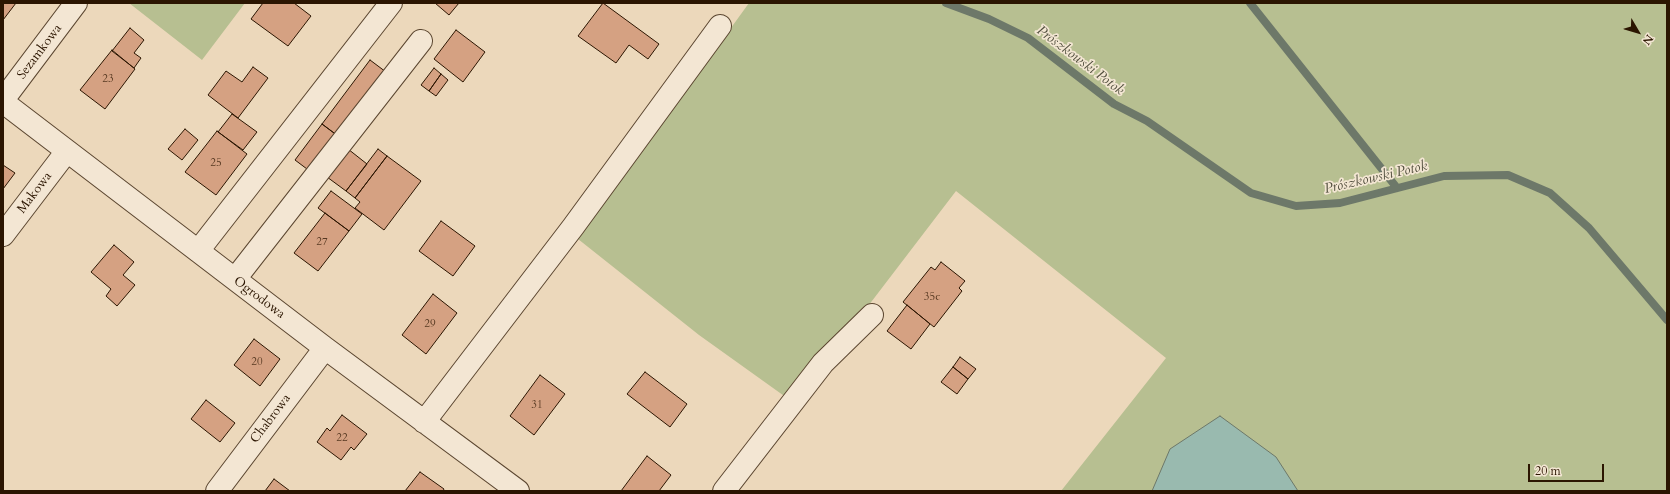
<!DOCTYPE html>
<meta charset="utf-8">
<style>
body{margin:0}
#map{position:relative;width:1670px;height:494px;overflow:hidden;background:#ecd8bb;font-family:Cardo,serif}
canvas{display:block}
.frame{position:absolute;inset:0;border:4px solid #2b1501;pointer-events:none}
.north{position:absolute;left:1618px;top:12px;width:40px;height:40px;-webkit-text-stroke:3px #f3e6d3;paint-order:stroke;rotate:128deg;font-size:11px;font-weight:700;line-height:16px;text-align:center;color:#2b1501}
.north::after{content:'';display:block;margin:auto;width:14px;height:18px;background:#2b1501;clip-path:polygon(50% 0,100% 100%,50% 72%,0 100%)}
.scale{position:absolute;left:1528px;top:464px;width:76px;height:18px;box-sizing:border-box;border:2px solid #2b1501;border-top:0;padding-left:5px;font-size:12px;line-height:14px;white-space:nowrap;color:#2b1501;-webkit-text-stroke:3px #f3e6d3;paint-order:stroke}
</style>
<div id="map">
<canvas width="1670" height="494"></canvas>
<div class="frame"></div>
<div class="north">N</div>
<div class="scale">20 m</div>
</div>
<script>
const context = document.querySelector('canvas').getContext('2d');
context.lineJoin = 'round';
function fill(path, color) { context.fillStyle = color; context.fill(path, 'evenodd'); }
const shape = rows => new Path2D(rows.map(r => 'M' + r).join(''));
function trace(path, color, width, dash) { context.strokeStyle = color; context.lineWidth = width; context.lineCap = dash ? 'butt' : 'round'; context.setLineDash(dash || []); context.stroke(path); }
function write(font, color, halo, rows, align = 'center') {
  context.font = font + ' Cardo,serif'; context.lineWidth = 3.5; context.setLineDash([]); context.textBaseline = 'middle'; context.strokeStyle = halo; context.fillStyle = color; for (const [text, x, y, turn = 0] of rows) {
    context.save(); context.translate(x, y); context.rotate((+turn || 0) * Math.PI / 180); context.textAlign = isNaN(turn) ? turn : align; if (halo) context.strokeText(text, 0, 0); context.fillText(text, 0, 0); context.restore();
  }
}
const green = shape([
 [129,3,245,3,202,60],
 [749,3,1667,3,1667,491,1061,491,1166,358,956,191,794,403,699,335,578,239]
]);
const water = shape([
 [1220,416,1276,457,1298,491,1152,491,1170,449,1220,416]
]);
const stream = shape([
 [946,3,989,19,1028,38,1114,104,1147,121,1251,193,1296,206,1340,203,1444,176,1508,175,1550,193,1589,228,1667,320],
 [1250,3,1397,188]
]);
const building = shape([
 [3,3,16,3,3,20,3,3],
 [263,3,294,3,311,16,288,46,251,19,263,3],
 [435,3,459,3,449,15,435,3],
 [603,3,659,44,648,59,629,45,616,63,578,36,603,3],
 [130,28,144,40,134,53,141,58,134,68,112,51,130,28],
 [456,30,485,52,463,82,434,59,456,30],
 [112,50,135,69,105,109,80,90,112,50],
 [370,60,386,72,338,136,322,124,370,60],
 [253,67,268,78,238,118,208,95,226,71,242,82,253,67],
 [434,68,441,74,429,91,421,85,434,68],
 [441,74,448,80,436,96,429,91,441,74],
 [232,114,257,132,243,150,218,132,232,114],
 [322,124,338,136,311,172,295,160,322,124],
 [185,129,198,140,182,160,168,149,185,129],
 [217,131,247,154,216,195,185,172,217,131],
 [348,149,367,164,346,191,327,177,348,149],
 [378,149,387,156,355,198,346,191,378,149],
 [387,156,421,181,384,230,355,208,360,202,355,198,387,156],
 [3,165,15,173,3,189,3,165],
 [331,191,362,214,349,231,318,208,331,191],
 [325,213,349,231,318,271,294,253,325,213],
 [441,221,475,246,453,276,419,251,441,221],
 [114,245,134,262,123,275,135,285,117,306,106,296,111,289,91,272,114,245],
 [941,262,965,281,959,288,962,291,934,327,903,302,931,267,935,270,941,262],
 [433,294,457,313,426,354,402,335,433,294],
 [907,305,930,324,911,349,887,331,907,305],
 [254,339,280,359,260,386,234,365,254,339],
 [960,357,976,369,968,379,953,367,960,357],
 [953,367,968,379,957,394,941,382,953,367],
 [645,372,687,404,670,427,627,394,645,372],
 [540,375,565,394,534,435,510,416,540,375],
 [206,400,235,423,220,442,191,419,206,400],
 [342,415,367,434,354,450,351,447,341,460,317,442,327,428,330,431,342,415],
 [647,456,671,475,659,491,621,491,647,456],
 [420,472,444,489,443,491,405,491,420,472],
 [274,479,290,491,265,491,274,479]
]);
const minor = shape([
 [3,100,76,3],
 [3,102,325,348,518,491],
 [3,235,67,151],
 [198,251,391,3],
 [235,279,421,41],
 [424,422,573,227,720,26],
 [217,491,325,348],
 [724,491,823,363,872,315]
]);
const numberNames = [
 ["23",108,79],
 ["25",216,163],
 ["27",322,242],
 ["35c",932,297],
 ["29",430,324],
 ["20",257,362],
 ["31",537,405],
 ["22",342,438]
];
const streetNames = [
 ["Sezamkowa",40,52,-53],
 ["Makowa",35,193,-53],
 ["Ogrodowa",259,298,37],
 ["Chabrowa",271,419,-53]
];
const waterNames = [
 ["Prószkowski Potok",1080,61,37],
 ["Prószkowski Potok",1376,178,-13]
];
fill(green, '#b7bf91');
fill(water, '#99baaf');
trace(water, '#6d7869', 1);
trace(stream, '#6d7869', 8);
fill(building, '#d5a182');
trace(building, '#2b1501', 1);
trace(minor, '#5b4630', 24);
trace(minor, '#f3e6d3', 22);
write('11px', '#563821', null, numberNames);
write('13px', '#2b1501', '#f3e6d3', streetNames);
write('italic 14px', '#524f3e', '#f3e6d3', waterNames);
</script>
